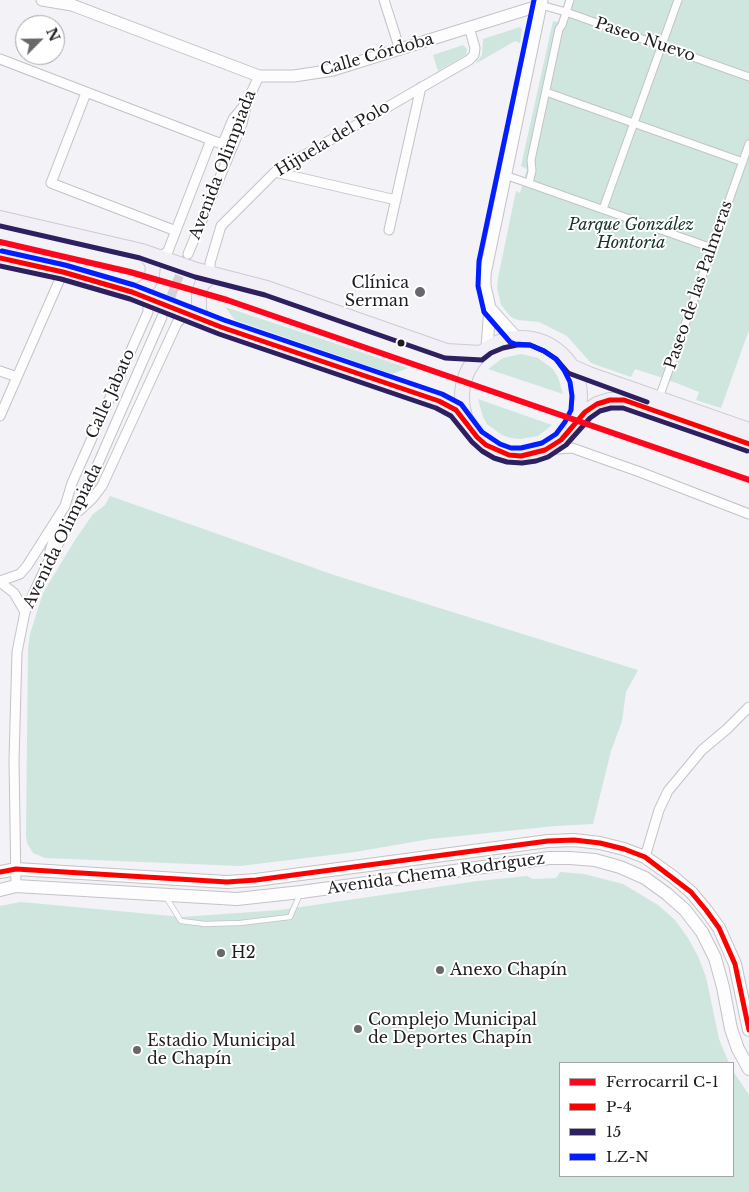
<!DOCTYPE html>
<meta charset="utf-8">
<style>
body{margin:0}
#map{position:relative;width:749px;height:1192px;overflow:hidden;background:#f2f2f7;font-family:"Libre Baskerville",serif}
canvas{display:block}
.legend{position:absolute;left:559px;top:1062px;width:175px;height:115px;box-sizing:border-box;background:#fff;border:1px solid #a5a5a6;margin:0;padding:6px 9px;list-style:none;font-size:15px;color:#1d1d20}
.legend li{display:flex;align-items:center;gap:10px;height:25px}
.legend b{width:25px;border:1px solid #a5a5a6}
.north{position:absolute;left:15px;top:15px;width:50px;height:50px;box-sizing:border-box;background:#fff;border:1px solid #a5a5a6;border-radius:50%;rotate:67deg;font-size:14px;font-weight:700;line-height:20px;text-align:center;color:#1d1d20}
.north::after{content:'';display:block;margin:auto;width:18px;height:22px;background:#68686b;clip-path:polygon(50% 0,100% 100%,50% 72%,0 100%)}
</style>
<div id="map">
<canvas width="749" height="1192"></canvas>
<ul class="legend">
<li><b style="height:6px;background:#ff061d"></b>Ferrocarril C-1</li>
<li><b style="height:6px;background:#f00"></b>P-4</li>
<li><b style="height:6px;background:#2d1f60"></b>15</li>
<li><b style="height:6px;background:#001eff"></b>LZ-N</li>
</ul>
<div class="north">N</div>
</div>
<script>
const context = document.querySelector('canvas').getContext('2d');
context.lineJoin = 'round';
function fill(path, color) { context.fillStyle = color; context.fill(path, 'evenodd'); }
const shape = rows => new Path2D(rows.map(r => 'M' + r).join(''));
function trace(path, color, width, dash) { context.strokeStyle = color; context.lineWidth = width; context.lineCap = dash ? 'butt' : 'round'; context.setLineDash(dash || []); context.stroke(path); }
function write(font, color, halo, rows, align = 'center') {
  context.font = font + ' "Libre Baskerville",serif'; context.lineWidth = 4; context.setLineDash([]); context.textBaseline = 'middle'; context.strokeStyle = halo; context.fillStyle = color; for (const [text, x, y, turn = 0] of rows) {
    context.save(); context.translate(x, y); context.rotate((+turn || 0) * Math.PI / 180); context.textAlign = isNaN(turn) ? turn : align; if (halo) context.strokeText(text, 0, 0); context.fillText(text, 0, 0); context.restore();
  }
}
const green = shape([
 [565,0,749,0,749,330,721,408,696,400,699,392,666,379,635,369,631,377,591,363,567,336,539,322,518,320,511,317,501,305,497,288,498,278,516,191,520,193,527,169,521,166,553,21,558,22],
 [520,27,522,29,520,43,515,41,475,64,482,55,483,39],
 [463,45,467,49,466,55,438,71,433,55],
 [225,307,316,337,408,368,392,374,235,320],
 [521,354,538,358,553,369,558,377,563,394,488,369,503,358],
 [478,399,552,425,538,436,520,439,511,438,502,435,487,424,483,417],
 [110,496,334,575,638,670,626,692,622,721,611,751,593,824,555,826,430,839,355,852,240,866,45,858,33,853,27,843,26,835,28,648,30,634,43,593,75,540,93,514,105,505],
 [560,872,584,874,623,884,658,905,675,920,688,938,698,956,706,977,719,1039,729,1063,560,1063,560,1176,733,1176,733,1071,749,1095,749,1192,0,1192,0,906,21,902,182,917,280,910,478,881,527,876,533,879,556,878]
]);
const minorTunnel = shape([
 [166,309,188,254]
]);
const service = shape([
 [166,897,181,921,205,924,240,923,290,917,300,894]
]);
const pedestrian = shape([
 [541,5,566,12,749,77],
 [546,92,743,162],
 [505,175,712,248],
 [529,183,532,171,531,160,559,29,562,25,570,0],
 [603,209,678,0],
 [659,398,749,144]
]);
const minor = shape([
 [384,0,400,50],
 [0,59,219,143,224,141,233,119,247,102],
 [86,93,51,183,176,231],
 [275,172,396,200],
 [389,230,421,87],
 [188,254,242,124,247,102,259,76],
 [160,257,168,251,211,140],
 [213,274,210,269,210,263,221,226,275,172,469,60,474,55,475,48,469,27],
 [0,371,17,377],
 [0,416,63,272],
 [545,450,572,448,640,472,749,514],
 [79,511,92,499,102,486,177,323,182,318,190,315],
 [50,551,59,523],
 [0,581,20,574,27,566,65,506,72,483,148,312,148,304,145,297],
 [0,582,14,593,25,612],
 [645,857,659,810,668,791,702,750,727,729,749,707],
 [16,886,14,760,17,652,25,612,47,564,80,505,162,317]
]);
const tertiary = shape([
 [42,0,72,5,259,76,294,76,333,70,541,5],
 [490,308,516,337],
 [487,347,490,308,485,286,485,274,542,0]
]);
const secondary = shape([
 [0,872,16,869,227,882,256,880,548,841,574,840,600,843,624,849,645,857,672,876,691,892,706,910,719,928,735,964,749,1030],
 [0,890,16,886,237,899,301,892,549,858,570,858,595,860,620,867,645,878,667,894,685,910,702,932,715,958,723,987,731,1029,738,1049,749,1069]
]);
const primary = shape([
 [0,218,142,251,197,270,267,288,447,351,481,353],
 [0,258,63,272,132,292,221,327,439,401,456,410,470,427],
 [132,292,142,289,149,283,152,275,153,266,150,260,142,251],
 [203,320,199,310,199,293,202,284,213,274],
 '462 397a59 59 0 1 1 118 0a59 59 0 1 1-118 0Z',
 [571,366,589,374,749,430],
 [574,424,585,412,597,404,610,400,624,400,749,444]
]);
const bus1 = shape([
 [0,258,63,272,132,292,221,327,439,401,456,410,477,437,486,445,509,455,521,456,545,450,561,440,585,412,597,404,610,400,624,400,749,444],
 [0,872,16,869,227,882,256,880,548,841,574,840,600,843,624,849,645,857,691,892,706,910,719,928,735,964,749,1030]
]);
const bus2 = shape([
 [0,226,140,258,195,277,265,295,445,358,482,360,491,353,503,348,517,345,530,345,544,351,556,359,568,373,647,402],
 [0,266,61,279,130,299,219,334,436,408,451,416,472,442,482,451,494,458,507,462,522,463,536,461,548,457,566,445,590,418,600,411,611,408,623,408,747,451]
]);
const bus3 = shape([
 [2,251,65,265,134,285,224,320,442,394,461,404,482,432,500,444,511,448,521,448,542,443,556,434,565,422,571,410,572,396,570,382,564,370,556,359,544,351,530,345,515,344,510,342,484,312,478,286,479,261,534,0]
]);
const rail1 = shape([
 [0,242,130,272,227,300,749,480]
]);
const markers = [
 [420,292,6,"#68686b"],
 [401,343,4.5,"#1d1d20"],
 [221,953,5,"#68686b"],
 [440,970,5,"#68686b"],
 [358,1029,5,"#68686b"],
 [137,1050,5,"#68686b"]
];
const streetNames = [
 ["Paseo Nuevo",645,40,19],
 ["Calle Córdoba",377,55,-16],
 ["Hijuela del Polo",333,139,-31],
 ["Avenida Olimpiada",223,165,-69],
 ["Paseo de las Palmeras",699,285,-71],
 ["Calle Jabato",111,394,-66],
 ["Avenida Olimpiada",63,536,-64],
 ["Avenida Chema Rodríguez",436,874,-8]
];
const parkNames = [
 ["Parque González",631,225],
 ["Hontoria",631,243]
];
const poiNames = [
 ["Clínica",409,283,"right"],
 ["Serman",409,301,"right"],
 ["H2",231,953],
 ["Anexo Chapín",450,970],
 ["Complejo Municipal",368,1020],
 ["de Deportes Chapín",368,1038],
 ["Estadio Municipal",147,1041],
 ["de Chapín",147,1059]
];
fill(green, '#cee6dd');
trace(minorTunnel, '#d2d2d7', 9, [9, 4.5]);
trace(service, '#c3c3c7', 6);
trace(pedestrian, '#c3c3c7', 9);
trace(minor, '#c3c3c7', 11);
trace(tertiary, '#c3c3c7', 13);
trace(secondary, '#c3c3c7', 14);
trace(primary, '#cdcdcf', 16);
trace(service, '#fdfdfe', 4.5);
trace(pedestrian, '#fdfdfe', 7);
trace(minor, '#fdfdfe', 9);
trace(tertiary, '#fdfdfe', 11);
trace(secondary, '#fdfdfe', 12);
trace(primary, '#f2eff6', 14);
trace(bus1, '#f00', 5);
trace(bus2, '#2d1f60', 5);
trace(bus3, '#001eff', 5);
trace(rail1, '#ff061d', 6);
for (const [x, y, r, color] of markers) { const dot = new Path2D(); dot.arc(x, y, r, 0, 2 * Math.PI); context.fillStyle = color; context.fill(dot); trace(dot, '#fff', 2); }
write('16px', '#1d1d20', '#fff', streetNames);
write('italic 16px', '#133427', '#fff', parkNames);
write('16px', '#1d1d20', '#fff', poiNames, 'left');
</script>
